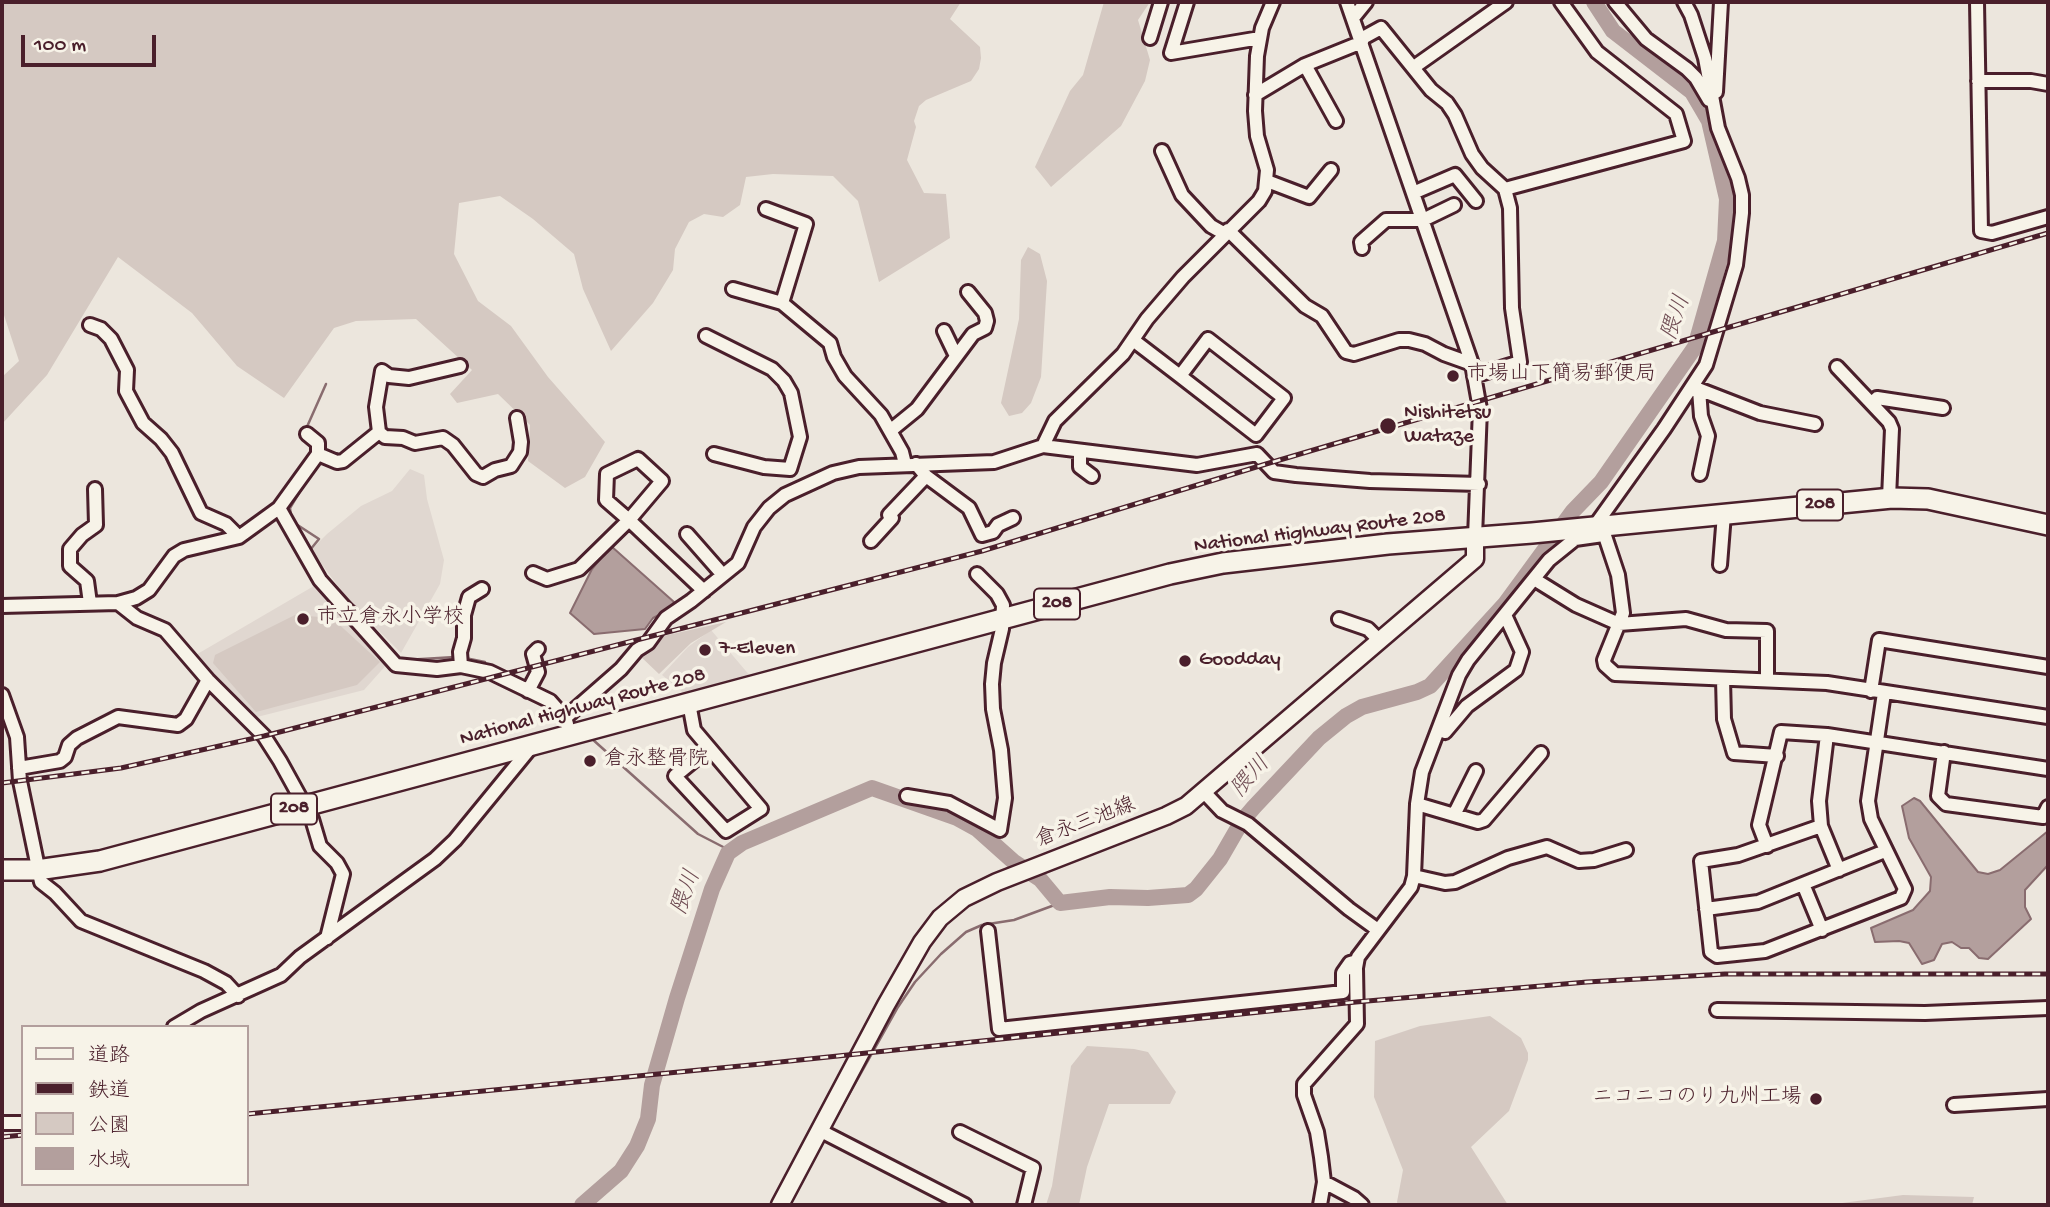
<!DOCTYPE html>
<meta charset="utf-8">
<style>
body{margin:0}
#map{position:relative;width:2050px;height:1207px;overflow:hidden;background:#ece6dd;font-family:"Gochi Hand","Klee One",sans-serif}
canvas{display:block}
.frame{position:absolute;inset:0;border:4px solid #4a1f2b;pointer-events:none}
.legend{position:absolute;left:21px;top:1025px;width:228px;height:161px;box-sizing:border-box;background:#f7f3e8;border:2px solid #b29e9c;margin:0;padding:9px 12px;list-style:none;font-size:21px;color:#4a1f2b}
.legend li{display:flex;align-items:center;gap:14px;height:35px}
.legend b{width:35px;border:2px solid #b29e9c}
.scale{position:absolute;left:21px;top:35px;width:135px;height:32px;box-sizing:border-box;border:4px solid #4a1f2b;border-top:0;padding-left:9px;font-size:21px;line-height:24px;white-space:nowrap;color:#4a1f2b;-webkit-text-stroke:5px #f7f3e8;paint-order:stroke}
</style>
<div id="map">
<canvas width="2050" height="1207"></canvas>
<div class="frame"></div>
<ul class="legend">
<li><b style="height:9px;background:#f7f3e8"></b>道路</li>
<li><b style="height:9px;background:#4a1f2b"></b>鉄道</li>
<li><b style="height:19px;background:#d5c9c2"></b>公園</li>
<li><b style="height:19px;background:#b39f9d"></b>水域</li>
</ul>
<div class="scale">100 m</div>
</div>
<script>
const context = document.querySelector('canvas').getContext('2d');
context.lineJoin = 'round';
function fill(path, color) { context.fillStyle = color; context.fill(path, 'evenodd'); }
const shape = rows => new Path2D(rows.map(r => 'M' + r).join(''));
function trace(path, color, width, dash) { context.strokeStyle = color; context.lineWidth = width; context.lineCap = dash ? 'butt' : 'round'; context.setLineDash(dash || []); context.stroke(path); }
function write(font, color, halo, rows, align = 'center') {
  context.font = font + ' "Gochi Hand","Klee One",sans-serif'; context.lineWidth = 7; context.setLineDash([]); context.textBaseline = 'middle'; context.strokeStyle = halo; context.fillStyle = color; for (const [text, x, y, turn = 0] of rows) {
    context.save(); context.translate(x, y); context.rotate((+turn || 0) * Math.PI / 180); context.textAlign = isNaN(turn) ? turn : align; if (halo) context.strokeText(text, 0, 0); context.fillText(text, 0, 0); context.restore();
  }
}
const built = shape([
 [410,469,424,475,427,499,444,560,440,584,401,653,350,602,311,550,327,534,361,506,392,491],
 [319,583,388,663,364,690,257,717,253,720,194,656],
 [711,630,751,677,685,694,662,675,688,647]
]);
const green = shape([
 [2,2,961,2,950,19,980,47,981,58,979,69,971,81,926,100,919,106,914,121,916,127,907,160,924,193,946,194,950,238,879,282,858,201,833,176,773,174,746,177,740,205,723,217,704,214,689,222,675,249,673,270,653,303,611,351,583,289,574,254,533,219,500,196,459,203,454,254,478,301,511,326,548,377,605,442,585,477,565,488,528,461,530,425,498,394,457,403,450,394,472,370,416,319,356,321,334,328,284,398,237,366,192,313,118,257,47,375,2,424,2,377,19,361,2,309],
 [1104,2,1150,2,1138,20,1150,60,1145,81,1121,126,1051,187,1035,167,1070,91,1083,75],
 [1028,247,1040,254,1047,281,1041,377,1031,403,1022,413,1009,416,1001,403,1019,319,1021,260],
 [295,615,332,618,380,662,357,685,256,712,213,663,215,655],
 [726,622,691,643,659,674,639,655,659,637],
 [1490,1016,1521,1038,1528,1053,1528,1060,1509,1111,1471,1147,1508,1205,1398,1205,1397,1202,1403,1170,1374,1097,1375,1041,1420,1026],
 [1087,1046,1134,1049,1148,1052,1176,1092,1170,1104,1109,1104,1087,1167,1079,1205,1046,1205,1052,1186,1071,1066],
 [1903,1195,1974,1197,1972,1205,1827,1205]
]);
const water = shape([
 [611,546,674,602,671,609,653,618,645,629,594,634,570,613,592,569,611,546],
 [1914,798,1920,801,1978,872,1988,874,2000,870,2048,831,2048,865,2025,890,2025,907,2031,919,1988,959,1979,958,1969,948,1961,948,1952,942,1942,944,1934,960,1922,964,1909,943,1899,941,1875,942,1871,928,1913,910,1930,891,1931,877,1909,838,1902,806,1914,798]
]);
const stream = shape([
 [306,429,326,384],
 [308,478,290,508,291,516,296,524,319,539,310,550],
 [341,595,358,609,383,642],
 [465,658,485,662],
 [405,660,455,657],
 [591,738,698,834,731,851],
 [828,1132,898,1007,915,982,941,954,966,932,982,925,1014,920,1060,903],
 [797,1190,825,1137]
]);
const river = shape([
 [582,1205,621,1171,637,1146,648,1119,652,1085,677,998,712,889,728,853,742,843,872,788,957,818,977,829,1014,862,1040,879,1060,903,1110,897,1148,898,1188,895,1196,889,1220,859,1242,821,1254,807,1319,738,1346,716,1362,707,1417,692,1430,686,1505,604,1573,511,1601,482,1695,347,1725,241,1727,199,1709,121,1692,92,1613,31,1594,2]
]);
const minor = shape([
 [1187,2,1171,53,1260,38],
 [1347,2,1472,364,1480,409,1475,537],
 [1615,2,1646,39,1687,69,1696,78,1709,100],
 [1977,2,1981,231,1992,233,2048,217],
 [1353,18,1366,2],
 [1150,38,1161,2],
 [1361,39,1381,28,1431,90,1447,103,1455,115,1472,154,1482,168,1505,189,1510,208,1512,308,1520,362,1474,376],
 [1305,65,1336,121],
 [1414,67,1506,2],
 [1978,81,2031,81,2048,84],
 [1716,92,1721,2],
 [1255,95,1305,65,1362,42],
 [1162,151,1182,195,1211,226,1225,234],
 [1267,181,1309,197,1331,170],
 [1505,189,1684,141,1676,114,1597,52,1561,2],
 [1413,193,1455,175,1476,201],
 [766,209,806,224,782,303],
 [1228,230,1305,306,1322,316,1346,352,1354,354,1399,340,1409,340,1425,344,1444,354,1472,364],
 [1362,248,1361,242,1386,220,1423,220,1454,205],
 [733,289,782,303,830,343,834,357,845,376,881,415,902,452,905,464],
 [90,325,101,329,111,339,127,370,126,391,143,423,161,439,172,453,201,513,226,524,239,537],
 [944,331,956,356],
 [706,336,772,369,784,381,791,393,800,437,790,469,764,467,714,454],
 [1133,340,1180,376,1256,435,1284,398,1208,339,1180,376],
 [460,366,409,378,389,376,382,371,376,407,379,432,385,437,403,438,415,443,443,438,453,445,476,474,483,477,495,470,511,466,520,452,521,442,517,418],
 [1837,367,1889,422,1892,429,1889,498],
 [1693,387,1760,413,1815,424],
 [1699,390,1701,416,1708,436,1700,474],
 [1872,404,1877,398,1943,408],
 [890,431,917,409,973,334,985,328,987,321,985,313,968,292],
 [1043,446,1055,421,1123,354,1147,319,1183,277,1259,201,1265,191,1267,170,1257,136,1255,111,1257,56,1262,28,1273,2],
 [1080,451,1080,467,1092,476],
 [318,454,337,462,343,461,379,432],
 [916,464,926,476,969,508,982,535,993,532,998,525,1013,518],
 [279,508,320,580,396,665,437,669,461,666,490,672,550,701,565,718,567,724],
 [1594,527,1664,429,1706,365,1736,265,1742,213,1742,195,1738,178,1718,128,1705,58,1691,15,1684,2],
 [1602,527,1618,575,1623,613,1604,660,1605,665,1615,674,1827,683,2048,717],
 [687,534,723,575],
 [871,541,892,518,889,515,926,476],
 [1720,565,1724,514],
 [533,573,547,579,579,569,629,520,662,481,638,459,607,474,606,500,629,520,704,591],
 [1534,579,1576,605,1619,624,1686,619,1726,630,1767,631,1767,680],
 [90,603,87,581,70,566,70,549,82,535,96,525,95,489],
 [118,603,137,618,165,630,208,680,264,736,280,761,312,819,320,846,337,863,343,874,327,938],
 [2,606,118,603,136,598,149,590,174,556,184,550,239,537,279,508,318,454,318,443,307,434],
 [1339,619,1368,629,1380,641],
 [461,666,460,652,464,638,464,615,469,597,482,589],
 [1723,679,1724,719,1734,753,1777,756],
 [528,691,538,672,533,654,538,649],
 [1871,691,1879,640,2048,667],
 [2,695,17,737,20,781,41,882,55,893,81,921,204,971,226,983,238,996],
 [689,703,694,730,761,809,726,831,675,776,709,748],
 [565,718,621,669,637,650,648,643,666,618,691,601,738,563,754,527,769,508,785,495,833,473,859,467,994,462,1043,446,1197,465,1257,454,1274,472,1296,475,1370,481,1479,484],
 [1440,730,1445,732,1467,706,1516,670,1522,652,1505,615],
 [1827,735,1819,801,1821,826,1839,870],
 [1944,752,1938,796,1946,804,2043,817,2048,807],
 [19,768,60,761,65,757,69,745,77,738,118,717,178,725,186,719,208,680],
 [1204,792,1222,811,1248,824,1349,909,1378,930],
 [907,796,949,803,1000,830,1005,798,1001,750,993,709,992,684,994,663,1002,629,1003,605,997,594,977,574],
 [1417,804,1478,822,1484,820,1541,753],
 [1454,815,1476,771],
 [1821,826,1738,855,1701,861,1711,952,1717,956,1765,951,1901,898,1905,889,1871,819,1868,801,1884,693],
 [1767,846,1759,825,1781,732,1827,735,2048,769],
 [1414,876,1445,883,1455,882,1508,858,1547,847,1579,861,1594,860,1626,850],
 [1803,884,1822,930],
 [1706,909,1758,902,1885,851],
 [988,931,999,1029,1343,992,1343,973,1350,963,1357,961],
 [1717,1010,1925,1013,2048,1008],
 [174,1027,201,1011,281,975,300,957,435,859,455,840,532,746],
 [1954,1105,2048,1099],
 [2,1123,23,1123],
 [819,1130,965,1205],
 [960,1132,1033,1168,1024,1205],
 [1324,1182,1354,1198,1362,1205],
 [1320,1205,1324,1182,1321,1157,1317,1132,1304,1095,1304,1084,1357,1024,1356,968,1358,957,1411,887,1414,876,1417,804,1422,772,1459,675,1468,660,1549,560,1575,539,1603,535]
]);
const major = shape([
 [780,1205,886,1005,922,942,940,918,964,898,997,882,1166,816,1186,806,1475,559,1475,537]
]);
const highway = shape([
 [2,870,37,870,100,861,1170,574,1223,563,1388,544,1532,533,1892,498,1928,499,2048,525]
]);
const rail = shape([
 [2,783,121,768,264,736,982,551,1266,464,2048,233],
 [247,1114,761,1064,1356,1002,1587,982,1725,974,2048,974],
 [2,1137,23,1135]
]);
const markers = [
 [1453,376,7,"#4a1f2b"],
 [1388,426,9,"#4a1f2b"],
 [303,619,7,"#4a1f2b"],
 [705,650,7,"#4a1f2b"],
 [1185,661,7,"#4a1f2b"],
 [590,761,7,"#4a1f2b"],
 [1816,1099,7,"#4a1f2b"]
];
const shields = [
 [1820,505,46],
 [1057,604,46],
 [294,809,46]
];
const shieldNames = [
 ["208",1820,505],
 ["208",1057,604],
 ["208",294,809]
];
const poiNames = [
 ["市場山下簡易郵便局",1467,376],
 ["Nishitetsu",1404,414],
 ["Wataze",1404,438],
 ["市立倉永小学校",317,619],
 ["7-Eleven",719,650],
 ["Goodday",1199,661],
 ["倉永整骨院",604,761],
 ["ニコニコのり九州工場",1802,1099,"right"]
];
const streetNames = [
 ["National Highway Route 208",1320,532,-7],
 ["National Highway Route 208",583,708,-15],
 ["倉永三池線",1086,824,-21]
];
const waterNames = [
 ["隈川",1678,318,-71],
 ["隈川",1252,778,-49],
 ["隈川",688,893,-70]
];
fill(built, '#e0d7d0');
fill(green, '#d5c9c2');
fill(water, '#b39f9d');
trace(water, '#896c6f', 2);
trace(stream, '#896c6f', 2.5);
trace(river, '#b39f9d', 16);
trace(minor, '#4a1f2b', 18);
trace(major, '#4a1f2b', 21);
trace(highway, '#4a1f2b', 24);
trace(minor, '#f7f3e8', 12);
trace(major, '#f7f3e8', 16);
trace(highway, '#f7f3e8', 19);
trace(rail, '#4a1f2b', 5);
trace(rail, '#f7f3e8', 2.5, [8]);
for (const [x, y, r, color] of markers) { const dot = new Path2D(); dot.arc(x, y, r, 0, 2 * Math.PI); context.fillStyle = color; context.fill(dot); trace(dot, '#f7f3e8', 2.5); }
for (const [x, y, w] of shields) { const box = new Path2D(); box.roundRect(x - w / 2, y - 15.5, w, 31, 5); context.fillStyle = '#f7f3e8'; context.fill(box); trace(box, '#4a1f2b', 2); }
write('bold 19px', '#4a1f2b', null, shieldNames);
write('21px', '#4a1f2b', '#f7f3e8', poiNames, 'left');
write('21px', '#4a1f2b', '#f7f3e8', streetNames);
write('italic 23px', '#6f4c53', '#f7f3e8', waterNames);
</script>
